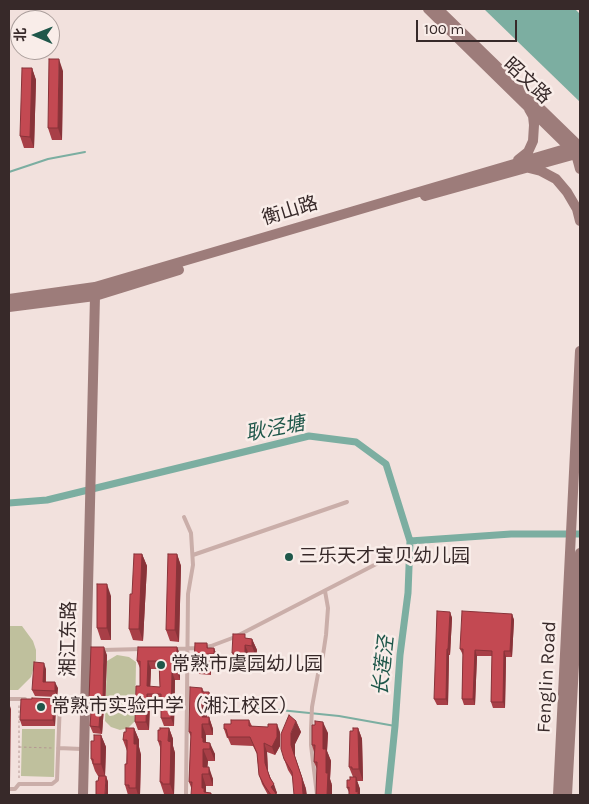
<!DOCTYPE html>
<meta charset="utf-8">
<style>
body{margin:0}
#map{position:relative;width:589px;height:804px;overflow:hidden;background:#f2e1dd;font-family:Karla,"Noto Sans SC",sans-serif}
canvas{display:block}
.frame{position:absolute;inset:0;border:10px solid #372929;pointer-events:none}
.north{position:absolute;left:10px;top:10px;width:50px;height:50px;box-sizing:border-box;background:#f9ede9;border:1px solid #ab9f9c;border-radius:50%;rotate:271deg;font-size:14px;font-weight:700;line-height:20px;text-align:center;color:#372929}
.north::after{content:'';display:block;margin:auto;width:18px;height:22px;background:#1f574a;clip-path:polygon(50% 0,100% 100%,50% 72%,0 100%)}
.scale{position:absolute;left:416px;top:20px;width:101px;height:22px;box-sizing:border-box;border:2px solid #372929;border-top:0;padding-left:6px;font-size:15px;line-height:18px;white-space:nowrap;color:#372929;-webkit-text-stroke:4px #f9ede9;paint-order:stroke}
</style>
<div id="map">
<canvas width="589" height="804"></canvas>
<div class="frame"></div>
<div class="north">北</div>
<div class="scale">100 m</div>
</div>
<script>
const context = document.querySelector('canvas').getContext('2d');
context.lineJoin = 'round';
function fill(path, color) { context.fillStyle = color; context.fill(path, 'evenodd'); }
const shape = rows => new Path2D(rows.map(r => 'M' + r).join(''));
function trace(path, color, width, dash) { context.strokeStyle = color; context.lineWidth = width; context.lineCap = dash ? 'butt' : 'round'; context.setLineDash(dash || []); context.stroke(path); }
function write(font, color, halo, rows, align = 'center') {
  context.font = font + ' Karla,"Noto Sans SC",sans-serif'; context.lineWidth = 5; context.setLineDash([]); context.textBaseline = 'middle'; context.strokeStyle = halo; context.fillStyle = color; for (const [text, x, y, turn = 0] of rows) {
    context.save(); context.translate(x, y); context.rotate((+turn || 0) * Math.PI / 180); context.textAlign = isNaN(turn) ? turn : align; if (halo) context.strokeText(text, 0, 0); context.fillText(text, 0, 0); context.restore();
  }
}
const green = shape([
 [9,626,22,626,33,641,36,650,36,660,31,677,18,690,9,690],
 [117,655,129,657,136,662,135,721,128,728,120,730,111,727,105,721,107,661],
 [22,729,55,729,54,777,21,776]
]);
const water = shape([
 [484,9,575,9,580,14,580,102]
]);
const stream = shape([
 [9,172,48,159,85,152],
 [246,705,260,708,339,716,395,726]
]);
const canal = shape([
 [9,503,47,500,309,436,356,442,386,464,410,541,511,534,580,534],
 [388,795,395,726,400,655,408,593,410,541]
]);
const path = shape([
 [19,747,52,748],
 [19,778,19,705]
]);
const lane = shape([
 [184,517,191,533,193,565,188,594,186,795],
 [193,555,347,502],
 [174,649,198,648,211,646,235,637,384,560],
 [102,650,142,649],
 [9,699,25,699],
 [58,748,82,749],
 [9,789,15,789,19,784,52,784,57,780,60,701,49,700],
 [317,795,311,745,311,729,312,707,318,674,323,655,326,635,328,608,325,591]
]);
const secondary = shape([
 [428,9,574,152],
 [438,9,580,147],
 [576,154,580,169],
 [518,160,528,152,533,141,534,125,533,116,529,109],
 [529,168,541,171,556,179,567,192,577,209,580,221],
 [425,196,576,154],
 [9,299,95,287,579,145],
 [9,307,95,296,179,270],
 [83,795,95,296],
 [558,795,580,351],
 [567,795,580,553]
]);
const wall = shape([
 [32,68,36,80,34,148,24,148,20,136],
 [63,71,62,140,52,140,48,128],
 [142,554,147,566,143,641,133,640,129,629,132,594],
 [177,554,181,566,179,642,170,641,166,630],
 [111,596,111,640,101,640,97,628],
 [450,612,452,618,450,655,449,655,448,705,437,705,434,699],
 [512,614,514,620,512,657,506,657,505,708,493,708,491,702,492,656,477,656,475,705,464,705,462,699,463,655,460,649],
 [246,638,252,639,257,650,256,657,250,657,249,665,237,665,232,653],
 [207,643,208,648,214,648,218,659,218,666,211,666,211,675,199,674,194,662],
 [177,647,180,655,180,680,175,680,174,726,164,726,161,718,161,702,150,702,149,730,138,730,135,722,140,686,140,668,137,661],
 [151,669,159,669,160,687,150,687],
 [107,655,105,708,104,707,102,734,93,733,90,726,91,705,89,699],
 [46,669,46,682,58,688,57,697,35,696,32,690],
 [202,688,204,692,209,692,214,704,213,711,207,710,207,717,209,717,213,729,213,735,206,735,206,743,215,754,215,761,208,761,207,767,213,779,213,786,206,786,206,792,212,795,192,790,189,782,191,737,189,732],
 [56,705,55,726,22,726,20,720],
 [249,720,252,726,280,732,280,746,275,755,267,752,268,772,277,793,276,794,277,795,268,795,262,784,259,775,257,754,253,746,231,745,228,738,227,738,224,729,231,724],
 [296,721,301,732,295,744,295,757,306,789,293,778,288,770,284,759],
 [315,725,328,733,327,751,331,761,330,779,332,785,317,769,314,762,314,752,312,745],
 [134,728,139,740,139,747,141,755,140,795,128,795,125,785,127,751,123,740,126,732],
 [169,728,173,739,173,746,175,753,174,795,166,795,166,794,164,794,160,782,160,747,158,741,160,730],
 [358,728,362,739,363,781,357,781,360,789,349,792,347,788,350,780,353,777,349,767,353,731],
 [101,735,106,747,105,776,106,776,108,782,98,781,99,776,98,776,95,771,91,759,94,741]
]);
const shadedWall = shape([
 [59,59,63,71,62,140,58,128],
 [32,68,36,80,34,148,30,137],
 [9,86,10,89,9,142],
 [142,554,147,566,143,641,139,629],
 [177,554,181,566,179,642,175,630],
 [107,584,111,596,111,640,107,628],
 [450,612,452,618,450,655,448,649],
 [512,614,514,620,512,657,510,651],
 [252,639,257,650,256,657,252,646],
 [245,645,250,657,249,665,245,654],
 [104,647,107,655,105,708,103,700],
 [177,647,180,655,180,680,177,672],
 [214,648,218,659,218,666,214,654],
 [447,649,449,655,448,705,446,699],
 [475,650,477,656,475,705,473,699],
 [504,651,506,657,505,708,503,702],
 [207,654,211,666,211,675,207,663],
 [148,661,151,669,150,694,147,686],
 [44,663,46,669,45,688,43,682],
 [172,672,175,680,174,726,171,718],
 [55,682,58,688,57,697,55,691],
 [209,692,214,704,213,711,209,699],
 [147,694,150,702,149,730,146,722],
 [54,699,56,705,55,726,53,720],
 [202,699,207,710,206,724,202,717],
 [101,700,104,707,102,734,99,727],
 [9,703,11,709,10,785,9,781],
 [209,717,213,729,213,735,209,724],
 [296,721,301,732,295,744,295,757,306,789,307,795,303,795,291,745,291,733],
 [323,722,328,733,327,751,331,761,330,779,332,785,332,795,327,795,323,749],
 [202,724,206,735,206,750,202,738],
 [277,724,280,732,280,746,275,755,272,747],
 [134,728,139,740,139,747,141,755,140,795,138,795,136,788,134,744],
 [169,728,173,739,173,746,175,753,174,795,170,784,168,741],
 [358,728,362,739,363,781,359,769],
 [101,735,106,747,105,776,101,764],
 [210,743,215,754,215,761,210,749],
 [264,743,267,752,268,772,273,785,274,784,277,793,274,795,271,787,265,763],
 [203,749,208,761,207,774,203,767],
 [209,767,213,779,213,786,209,774],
 [202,774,206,786,206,794,204,795,202,788],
 [106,776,108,782,108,795,105,795],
 [356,777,360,789,360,795,357,795,356,792]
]);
const building = shape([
 [49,59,59,59,58,128,48,128,49,59],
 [22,68,32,68,30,137,20,136,22,68],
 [134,554,142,554,139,629,129,629,130,594,132,594,134,554],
 [168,554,177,554,175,630,166,630,168,554],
 [97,584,107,584,107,628,97,628,97,584],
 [437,611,450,612,448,649,447,649,446,699,434,699,437,611],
 [462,611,512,614,510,651,504,651,503,702,491,702,492,651,475,650,473,699,462,699,463,649,460,649,462,611],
 [233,634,245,634,245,638,252,639,252,646,245,645,245,654,232,653,233,634],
 [195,643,207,643,207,648,214,648,214,654,207,654,207,663,194,662,195,643],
 [91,647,104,647,103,700,101,700,99,727,90,726,92,699,89,699,91,647],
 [138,647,177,647,177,672,172,672,171,718,161,718,161,694,147,694,146,722,135,722,136,686,140,686,140,661,137,661,138,647],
 [148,661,159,661,160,687,147,686,148,661],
 [34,662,44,663,43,682,55,682,55,691,32,690,34,662],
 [190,687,202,688,202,692,209,692,209,699,202,699,202,717,209,717,209,724,202,724,202,738,203,738,203,742,210,743,210,749,203,749,203,767,209,767,209,774,202,774,202,788,204,788,204,792,211,793,211,795,191,795,192,782,189,782,191,732,189,732,190,687],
 [32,698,54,699,53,720,20,720,21,699,32,699,32,698],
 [289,715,296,721,291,733,291,745,302,778,303,795,294,795,292,772,284,759,281,749,281,734,289,715],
 [231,720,249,720,249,726,268,727,268,724,277,724,277,737,272,747,264,743,265,763,270,778,274,784,271,787,277,795,269,795,271,795,264,785,259,775,257,753,250,737,228,737,226,729,224,729,224,724,231,724,231,720],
 [315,721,323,722,323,749,326,749,326,773,328,773,327,795,316,795,317,762,314,762,315,745,312,745,312,725,315,725,315,721],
 [126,728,134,728,134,744,137,744,136,788,129,788,129,785,125,785,125,764,127,764,127,740,123,740,124,732,126,732,126,728],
 [160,728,169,728,168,741,171,742,170,784,162,784,162,782,160,782,161,741,158,741,158,730,160,730,160,728],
 [353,728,358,728,359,769,352,769,352,767,349,767,350,731,353,731,353,728],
 [94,735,101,735,101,764,93,764,93,759,91,759,91,741,94,741,94,735],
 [99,776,106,776,105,795,96,795,96,781,98,781,99,776],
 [350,777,356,777,356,792,358,791,358,795,349,795,349,787,347,788,347,780,350,780,350,777]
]);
const markers = [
 [289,557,5,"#1f574a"],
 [161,665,5,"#1f574a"],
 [41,707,5,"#1f574a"]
];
const streetNames = [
 ["昭文路",527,81,43],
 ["衡山路",290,211,-17],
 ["湘江东路",69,639,-89],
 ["Fenglin Road",547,677,-87]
];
const poiNames = [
 ["三乐天才宝贝幼儿园",299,557],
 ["常熟市虞园幼儿园",171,665],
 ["常熟市实验中学（湘江校区）",51,707]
];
const waterNames = [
 ["耿泾塘",275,429,-11],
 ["长莲泾",384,666,-84]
];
fill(green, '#bfc09d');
fill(water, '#7caea1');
trace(stream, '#7caea1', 2);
trace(canal, '#7caea1', 7);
trace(path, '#b59793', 1, [2.5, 2.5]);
trace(lane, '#caaea9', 4);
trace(secondary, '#9d7c7a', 10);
fill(wall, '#a83f47');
fill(shadedWall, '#883339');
fill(building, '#c34952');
trace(building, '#883339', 1);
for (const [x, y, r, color] of markers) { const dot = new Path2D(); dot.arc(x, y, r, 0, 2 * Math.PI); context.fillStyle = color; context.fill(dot); trace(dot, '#f9ede9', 2); }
write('19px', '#372929', '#f9ede9', streetNames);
write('19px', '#372929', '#f9ede9', poiNames, 'left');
write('italic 20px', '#1f574a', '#f9ede9', waterNames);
</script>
